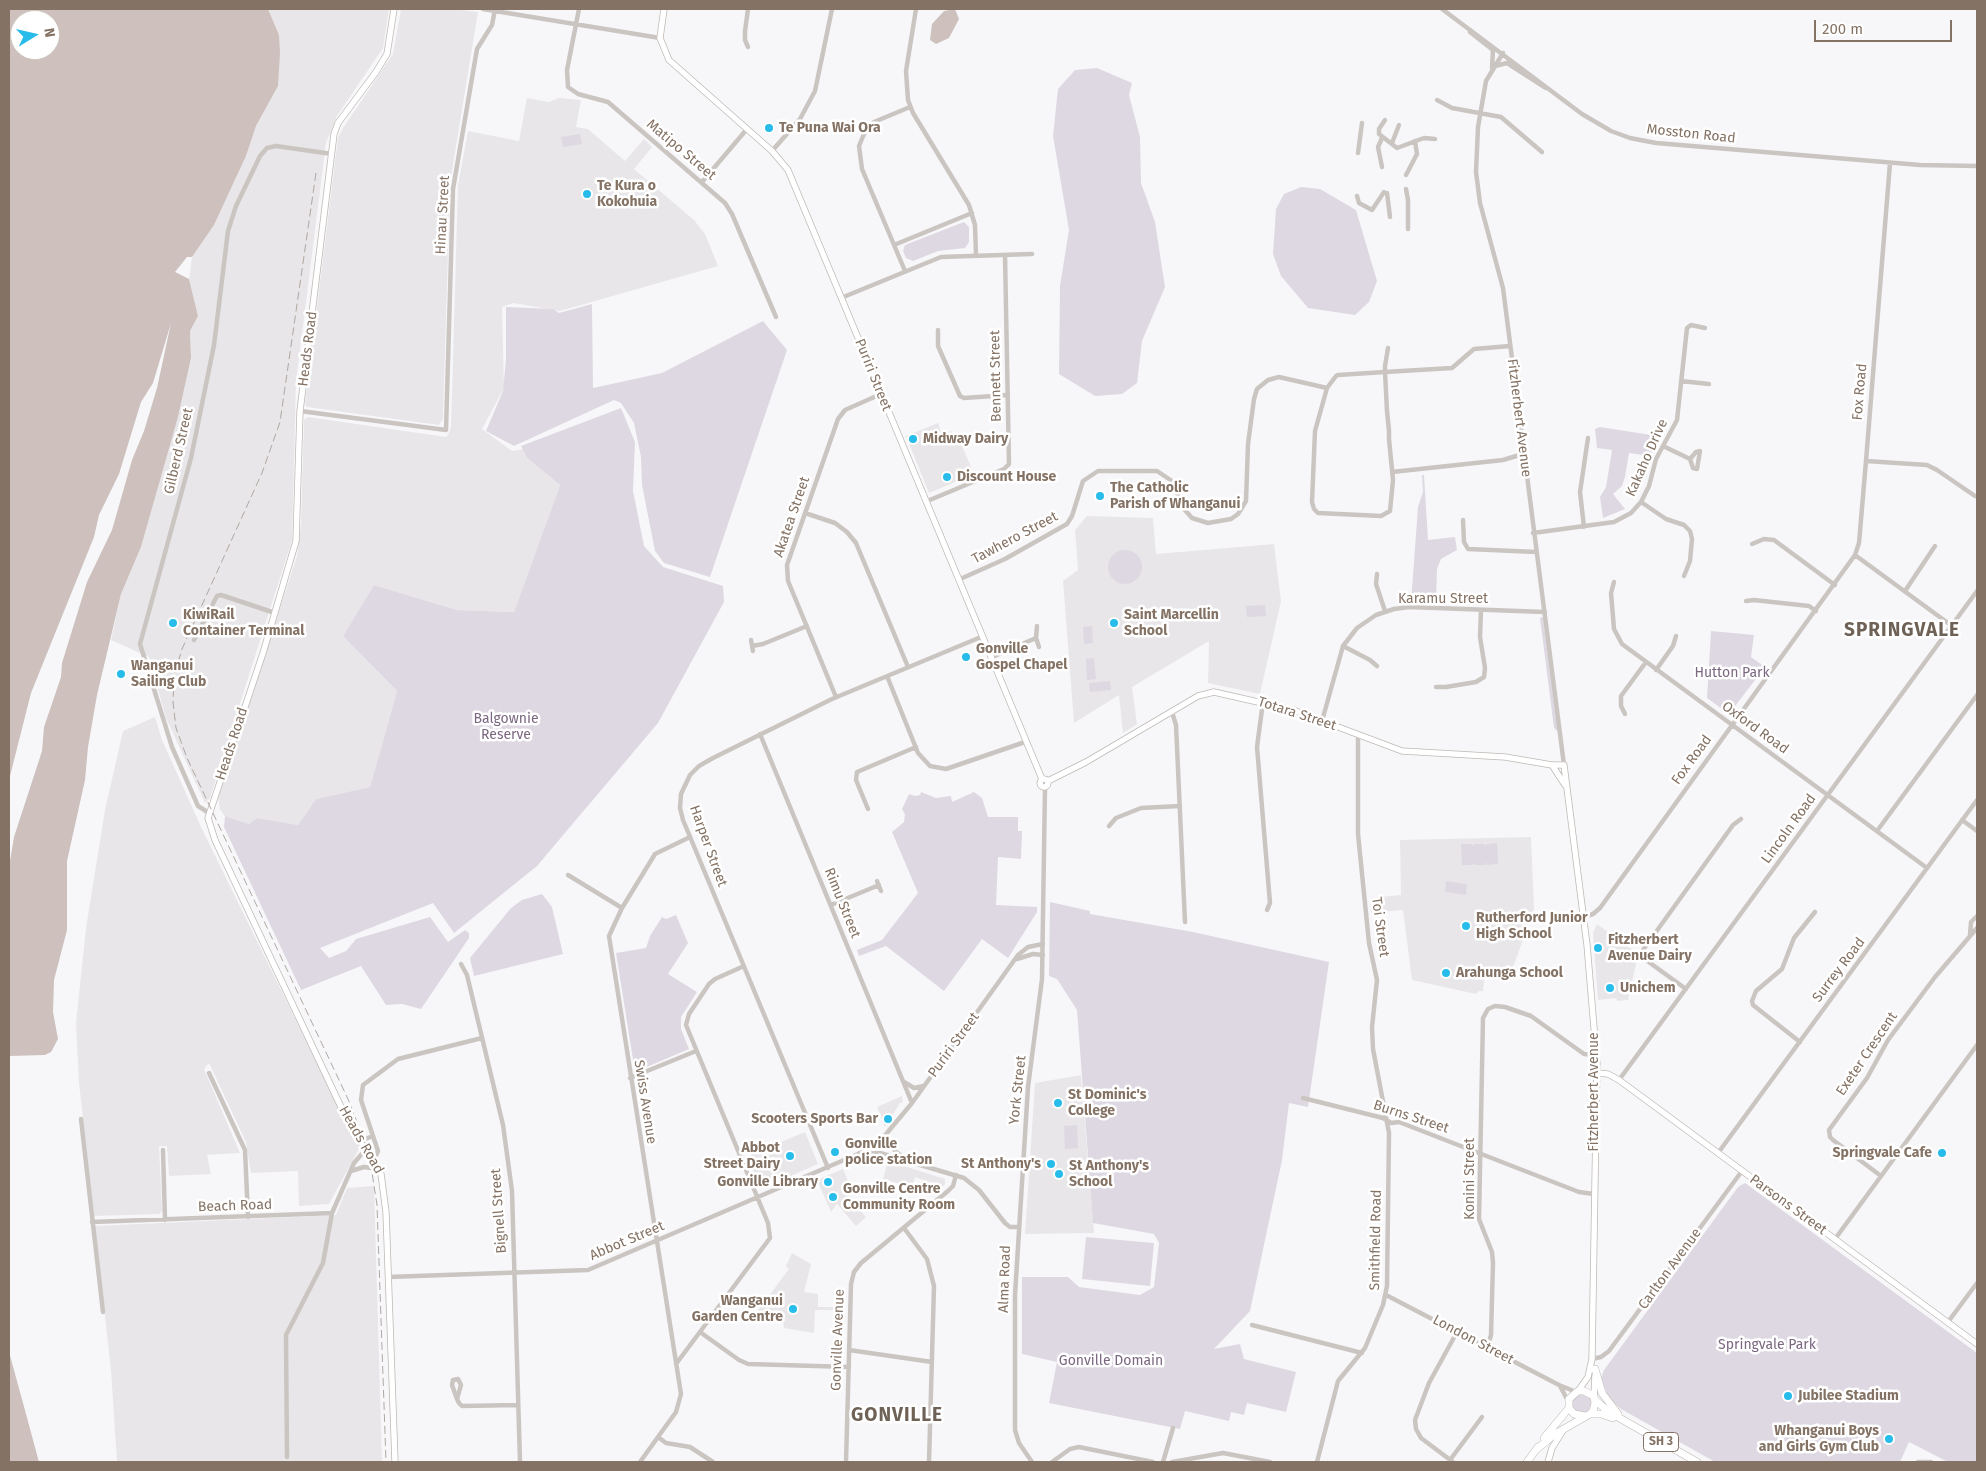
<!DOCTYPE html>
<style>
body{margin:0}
#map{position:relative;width:1986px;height:1471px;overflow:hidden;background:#f7f7fa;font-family:"Fira Sans",sans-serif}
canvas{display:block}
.frame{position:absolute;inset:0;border:10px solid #847264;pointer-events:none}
.north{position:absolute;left:10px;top:10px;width:50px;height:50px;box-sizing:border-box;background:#fff;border:1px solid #cec7c1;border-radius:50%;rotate:81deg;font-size:14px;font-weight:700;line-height:20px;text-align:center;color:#847264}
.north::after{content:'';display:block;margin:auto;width:18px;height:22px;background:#27bcea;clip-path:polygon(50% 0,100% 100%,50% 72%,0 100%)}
.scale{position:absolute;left:1814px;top:20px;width:138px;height:22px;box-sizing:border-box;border:2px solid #847264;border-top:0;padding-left:6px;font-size:15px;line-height:18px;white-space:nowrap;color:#847264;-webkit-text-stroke:4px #fff;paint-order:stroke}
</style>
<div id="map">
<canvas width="1986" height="1471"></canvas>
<div class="frame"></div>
<div class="north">N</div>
<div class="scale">200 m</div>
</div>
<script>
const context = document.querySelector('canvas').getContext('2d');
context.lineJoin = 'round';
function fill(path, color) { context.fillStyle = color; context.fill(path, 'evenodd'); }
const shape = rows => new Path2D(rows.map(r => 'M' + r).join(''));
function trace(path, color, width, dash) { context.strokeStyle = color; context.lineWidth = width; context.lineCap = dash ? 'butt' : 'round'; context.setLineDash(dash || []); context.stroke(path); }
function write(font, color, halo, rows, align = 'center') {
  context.font = font + ' "Fira Sans",sans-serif'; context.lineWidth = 5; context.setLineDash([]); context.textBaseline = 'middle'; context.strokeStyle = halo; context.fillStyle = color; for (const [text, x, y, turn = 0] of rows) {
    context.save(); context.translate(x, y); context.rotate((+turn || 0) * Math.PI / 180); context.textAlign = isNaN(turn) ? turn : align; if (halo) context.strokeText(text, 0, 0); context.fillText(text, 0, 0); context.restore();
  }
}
const built = shape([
 [268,9,389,9,383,48,337,116,326,143,296,382,292,540,210,798,205,803,166,718,149,657,111,640,121,594,141,547,178,417,191,358,190,331,198,316,189,279,192,257,214,225,246,156,256,126,278,86,279,35],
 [401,9,453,9,478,12,450,183,443,419,439,425,307,407,305,404,338,138,343,128,393,54],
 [527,98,549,102,559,98,581,100,576,127,588,129,625,161,644,139,652,147,634,169,694,220,705,234,718,266,560,311,513,303,502,307,504,388,482,429,512,451,523,449,527,458,560,485,514,612,457,610,374,585,343,636,397,691,370,787,316,799,298,825,257,818,249,824,225,816,220,810,218,797,297,556,301,524,304,420,308,417,446,437,448,435,451,427,458,185,468,131,519,141],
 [938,423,942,434,951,431,960,441,974,474,929,493,906,436],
 [1087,516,1153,518,1156,554,1274,544,1281,601,1260,694,1208,683,1209,641,1132,687,1137,724,1123,733,1119,695,1074,723,1063,581,1078,570,1075,530],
 [155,717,162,740,202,829,359,1149,329,1204,299,1206,298,1171,251,1173,246,1142,209,1063,204,1069,240,1153,207,1155,211,1174,169,1176,167,1146,159,1146,162,1211,159,1214,94,1216,79,1083,76,1023,86,928,105,810,123,731],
 [1531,837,1534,909,1511,973,1485,972,1483,991,1479,991,1476,994,1412,980,1403,910,1371,913,1370,898,1401,895,1400,840],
 [1597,924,1634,951,1637,960,1628,1000,1617,1001,1616,998,1598,1000,1593,933],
 [1081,1075,1094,1233,1025,1234,1035,1083],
 [902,1096,903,1102,900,1103,885,1127,877,1107],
 [805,1132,818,1164,761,1189,747,1156],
 [888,1161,945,1179,945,1184,942,1187,915,1177,912,1187,883,1179],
 [843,1169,850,1186,845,1193,866,1217,856,1226,837,1204,831,1212,817,1180],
 [374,1186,382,1462,117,1462,111,1370,95,1226,336,1215,347,1188],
 [792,1253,811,1264,804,1292,818,1294,818,1307,844,1307,844,1310,815,1310,814,1333,784,1328,783,1320,752,1318,789,1269,786,1266]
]);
const green = shape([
 [1097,68,1132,83,1129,95,1140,137,1141,183,1155,222,1165,287,1142,341,1137,383,1122,394,1095,396,1059,374,1060,286,1069,230,1053,136,1058,89,1075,70],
 [580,134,582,144,563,147,561,137],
 [1301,187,1320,189,1356,210,1377,281,1369,302,1355,315,1308,308,1281,276,1273,254,1276,209,1284,194],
 [964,222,969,227,969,242,965,248,938,251,913,261,906,258,903,251,905,245],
 [592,304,593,388,662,373,763,321,787,350,710,577,664,563,655,551,642,485,641,457,634,423,621,403,614,400,514,446,486,431,503,391,506,359,506,307,553,309,559,313],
 [621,408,635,442,633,491,644,546,663,567,723,586,724,602,658,723,537,866,454,933,433,903,320,948,329,958,346,951,356,939,430,917,448,942,465,930,469,933,469,938,421,1009,402,1004,386,1005,361,966,301,990,224,827,225,816,249,824,257,818,298,825,316,799,370,787,397,691,343,636,374,585,457,610,514,612,560,485,527,458,521,446],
 [1600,427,1651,435,1660,439,1650,456,1629,453,1625,477,1622,486,1613,494,1625,509,1603,518,1600,497,1606,487,1612,450,1597,448,1595,429],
 [1422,475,1424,475,1428,540,1455,537,1457,550,1441,559,1437,569,1436,603,1411,602,1418,507,1423,492],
 '1108 567a17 17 0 1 1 34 0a17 17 0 1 1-34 0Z',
 [1265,605,1266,616,1247,617,1246,606],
 [1542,617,1543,618,1558,732,1554,728,1540,618],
 [1092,626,1093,643,1084,644,1083,627],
 [1711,631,1754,635,1751,657,1765,667,1729,714,1707,698],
 [1094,658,1096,679,1087,680,1086,659],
 [1110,681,1111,690,1090,692,1089,683],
 [921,792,936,798,951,796,952,802,974,792,982,798,988,817,1018,817,1018,831,1022,831,1021,859,998,857,996,905,1037,907,1037,912,1008,958,982,939,944,991,886,946,859,956,857,950,882,940,918,893,892,832,904,822,905,814,902,809,909,794,915,796,920,795],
 [1497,843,1498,864,1487,865,1487,862,1485,865,1475,865,1473,863,1472,865,1462,865,1461,844,1472,844,1472,846,1474,844,1484,844,1485,846,1487,844],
 [1446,881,1467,884,1466,895,1445,892],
 [542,894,552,907,563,954,474,976,470,958,511,908,522,900],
 [1050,902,1090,911,1090,914,1193,932,1329,962,1308,1107,1289,1103,1282,1160,1250,1311,1214,1349,1240,1344,1244,1359,1296,1372,1286,1412,1247,1403,1244,1415,1231,1412,1229,1421,1185,1411,1180,1429,1049,1403,1057,1362,1022,1354,1022,1277,1068,1277,1079,1287,1140,1295,1154,1287,1159,1243,1154,1234,1093,1223,1077,1010,1057,979,1049,976],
 [676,915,688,943,668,974,697,992,681,1017,681,1029,689,1049,635,1072,616,953,646,948,650,936,662,917,666,919],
 [1077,1125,1078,1148,1065,1149,1064,1126],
 [1745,1183,1977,1353,1977,1462,1948,1462,1909,1442,1900,1462,1715,1462,1621,1409,1609,1398,1601,1378,1604,1370,1738,1187],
 [1086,1237,1154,1243,1150,1286,1082,1279],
 '1572 1404a10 10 0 1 1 20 0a10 10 0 1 1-20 0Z'
]);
const water = shape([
 [9,9,268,9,279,35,280,53,278,86,256,126,246,156,214,225,192,257,187,257,175,272,189,279,198,316,190,331,191,358,178,417,141,547,121,594,97,695,88,747,85,780,67,861,67,930,54,980,53,1012,58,1039,51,1052,45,1055,9,1056,9,867,14,837,42,751,44,727,61,677,62,663,87,582,112,530,132,460,144,431,157,388,171,323,153,383,141,402,119,474,99,515,94,537,31,693,10,776,9,789],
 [20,20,50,20,50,50,20,50],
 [955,9,959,19,949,38,936,44,930,40,932,24,944,11],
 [9,1352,23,1403,39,1462,9,1462]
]);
const minor = shape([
 [483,9,660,38],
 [579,9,567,70,568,87,578,94,608,102,725,203,732,214,776,317],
 [748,9,745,31,745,40,748,47],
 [916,9,906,71,908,100,913,113,969,205,975,225,976,255],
 [1442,9,1582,114,1611,131,1630,138,1656,143,1920,165,1977,166],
 [1470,32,1493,50,1492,68],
 [1503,53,1486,81,1478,127,1476,172,1480,203,1503,288,1564,765],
 [1495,66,1507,63,1546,88],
 [1437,100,1452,108,1501,117,1542,152],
 [1385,120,1379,129,1379,134,1397,148,1424,138,1435,139],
 [1382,138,1378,147,1382,167],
 [1392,143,1399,125],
 [772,151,800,119,815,91,832,9],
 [1358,153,1362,123],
 [1406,175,1417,154,1415,141],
 [702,182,747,129],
 [1406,189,1408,200,1408,229],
 [1387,193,1390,217],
 [1357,196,1359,203,1372,210,1384,192],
 [894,245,972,213],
 [905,271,862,169,859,146,864,134,874,122,910,107],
 [841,298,941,257,1032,254],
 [938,330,938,346,960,396,964,398,1008,395],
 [1388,348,1385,366,1385,372,1387,411,1389,431,1389,439,1393,480,1390,511,1381,516,1318,513,1314,509,1312,502,1315,431,1327,388,1336,376,1338,375,1385,372,1452,368,1474,349,1510,346],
 [1681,381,1709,384],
 [300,411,446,430,453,189,477,49,492,25,495,9],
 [1663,446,1690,459,1696,452,1700,451,1697,469,1693,468,1690,459],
 [1866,461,1927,465,1937,470,1975,496],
 [1392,472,1503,460,1523,454],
 [925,502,1004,469,1009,464,1005,255],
 [1641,502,1666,519,1684,525,1690,531,1692,539,1690,561,1684,576],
 [805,513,835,523,847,532,856,543,908,667],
 [1463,520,1464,542,1468,549,1536,552],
 [1584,527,1580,492,1588,438],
 [1533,533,1614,522,1631,513,1641,502,1649,486,1656,459,1677,420,1687,328,1691,325,1705,328],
 [1752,544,1764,539,1774,540,1835,585],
 [1855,555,1952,626],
 [1377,574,1376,584,1385,611],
 [958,580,1005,559,1067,524,1072,516,1083,481,1098,471,1157,471,1172,481,1184,509,1192,518,1208,523,1231,519,1238,514,1246,501,1248,444,1254,399,1257,389,1268,380,1279,377,1327,388],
 [1614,582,1611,593,1614,629,1622,644,1927,868],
 [1905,591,1935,546],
 [1746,601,1754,600,1809,606,1816,611],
 [1037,626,1036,638,1039,647],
 [194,640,217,596,221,595,275,613],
 [751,640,753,651],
 [752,646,763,644,807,626],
 [1343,646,1370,660,1377,666],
 [990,658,1036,638],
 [1656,670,1673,646,1676,636],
 [887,676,918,753,930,766,946,769,1025,742],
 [1436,687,1446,687,1476,682,1484,677,1485,668,1480,637,1481,610],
 [836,697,788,581,787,565,838,419,845,410,881,394],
 [1263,702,1257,747,1270,903,1267,910],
 [1172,712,1176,725,1185,922],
 [1625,714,1621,706,1621,696,1646,662],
 [1322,721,1343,646,1357,628,1376,615,1394,609,1409,607,1545,612],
 [760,734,912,1103],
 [868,809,856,780,857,772,916,747],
 [209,813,198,806,172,747,140,644,191,458,214,345,228,231,236,206,260,156,267,148,276,146,332,154],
 [1962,820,1977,831],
 [1109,826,1116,818,1141,808,1180,806],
 [1877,831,1977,695],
 [568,875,622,908],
 [877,881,881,891],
 [831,905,879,885],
 [1584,917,1593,914,1600,908,1855,555,1859,543,1866,461,1890,163],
 [1970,935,1971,922,1977,916],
 [1017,959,1033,954,1043,955],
 [461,964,467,975,503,1125,512,1191,520,1462],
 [1686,989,1646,960,1643,956,1643,950,1733,825,1741,819],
 [1800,1042,1753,1005,1752,1001,1756,991,1782,969,1794,938,1815,912],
 [209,1073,245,1150,248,1217],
 [630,1078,696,1051],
 [1619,1080,1977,591],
 [904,1082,914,1088,924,1086],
 [1303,1098,1383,1118,1391,1123,1399,1122,1579,1192,1594,1194],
 [81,1119,103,1312],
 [882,1139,912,1103,1018,955,1028,947,1043,944],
 [360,1141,373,1136],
 [163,1150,165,1220],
 [1718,1153,1977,800],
 [860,1154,880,1153,964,1178,979,1190,1005,1223,1010,1227,1018,1227],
 [374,1160,378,1151,361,1100,363,1085,398,1059,482,1038],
 [828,1168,683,820,680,808,681,794,690,775,699,766,713,758,832,699,981,637],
 [351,1171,364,1167,378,1169],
 [1881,1176,1833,1140,1830,1137,1829,1130,1867,1078,1888,1040,1935,977,1977,928],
 [92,1222,332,1213],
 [904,1228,927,1259,934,1286,929,1462],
 [1835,1239,1977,1045],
 [388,1277,588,1270,858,1154,881,1140,889,1140,895,1151,907,1160],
 [1386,1295,1559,1385,1576,1392],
 [1948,1322,1977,1283],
 [1252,1325,1362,1353],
 [700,1332,739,1360,748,1364,849,1367],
 [1487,1348,1491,1335,1493,1263,1492,1252,1479,1219,1483,1018,1488,1009,1495,1006,1505,1007,1531,1016,1584,1054,1596,1055],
 [849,1350,932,1362],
 [1592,1359,1601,1357,1609,1351,1742,1171],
 [676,1364,770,1238,768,1223,686,1025,689,1014,709,984,715,979,744,966],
 [1560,1386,1568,1401],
 [457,1399,461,1385,458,1379,453,1380,452,1385,457,1399,459,1403,462,1406,518,1405],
 [658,1437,666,1443,690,1447,713,1462],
 [287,1457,286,1335,323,1263,332,1213,354,1163,366,1149],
 [1450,1460,1482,1417],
 [640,1462,676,1412,681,1394,609,936,622,908,655,854,690,837],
 [846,1462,851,1284,854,1272,861,1263,948,1191,953,1186,956,1175],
 [1032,1462,1019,1443,1015,1430,1015,1295,1028,1087,1042,979,1045,787],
 [1052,1462,1070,1449,1079,1447,1153,1462],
 [1163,1462,1173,1428],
 [1172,1462,1223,1453,1270,1462],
 [1317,1462,1338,1381,1365,1348,1383,1305,1387,1286,1389,1133,1373,1049,1372,1027,1377,980,1369,943,1358,834,1358,735],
 [1453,1462,1421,1438,1416,1429,1415,1420,1429,1383,1457,1332],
 [1918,1462,1931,1462]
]);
const major = shape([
 [394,9,387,54,376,72,338,123,334,134,300,411,296,541,263,653,208,818,215,840,350,1126,381,1174,386,1212,395,1462],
 [664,9,660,38,669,60,772,151,788,170,1042,779],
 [1552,765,1565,785],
 '1040 783a4 4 0 1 1 8 0a4 4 0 1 1-8 0Z',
 [1048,781,1086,762,1198,696,1214,692,1293,710,1402,751,1505,757,1552,765,1564,765,1587,945,1597,1063,1592,1359,1588,1377,1578,1391],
 [1597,1073,1608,1074,1619,1080,1977,1344],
 [1594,1396,1595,1376],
 [1548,1462,1552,1448,1564,1429]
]);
const highway = shape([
 [1595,1369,1602,1393,1618,1414],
 [1595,1400,1609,1412,1697,1462],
 [1590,1414,1601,1414,1613,1418],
 [1544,1438,1569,1408],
 [1537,1449,1555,1434,1590,1414,1593,1411,1595,1403,1594,1396,1584,1391,1578,1391,1569,1399,1569,1408,1574,1414,1585,1416],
 [1527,1462,1538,1447]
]);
const rail = shape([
 [316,173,280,422,262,473,182,649,174,676,173,702,176,728,187,758,348,1099,369,1153,377,1205,386,1462]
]);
const markers = [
 [769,128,5,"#27bcea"],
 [587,194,5,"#27bcea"],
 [913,439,5,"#27bcea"],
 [947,477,5,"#27bcea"],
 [1100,496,5,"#27bcea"],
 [173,623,5,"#27bcea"],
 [1114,623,5,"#27bcea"],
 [966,657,5,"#27bcea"],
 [121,674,5,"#27bcea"],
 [1466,926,5,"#27bcea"],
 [1598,948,5,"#27bcea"],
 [1446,973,5,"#27bcea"],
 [1610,988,5,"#27bcea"],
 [1058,1103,5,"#27bcea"],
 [888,1119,5,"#27bcea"],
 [835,1152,5,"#27bcea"],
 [1942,1153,5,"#27bcea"],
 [790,1156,5,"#27bcea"],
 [1051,1164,5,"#27bcea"],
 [1059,1174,5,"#27bcea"],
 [828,1182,5,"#27bcea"],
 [833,1197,5,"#27bcea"],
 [793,1309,5,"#27bcea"],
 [1788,1396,5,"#27bcea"],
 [1889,1439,5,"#27bcea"]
];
const shields = [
 [1661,1442,35]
];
const shieldNames = [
 ["SH 3",1661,1442]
];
const poiNames = [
 ["Te Puna Wai Ora",779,128],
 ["Te Kura o",597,186],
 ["Kokohuia",597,202],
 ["Midway Dairy",923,439],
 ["Discount House",957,477],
 ["The Catholic",1110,488],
 ["Parish of Whanganui",1110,504],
 ["KiwiRail",183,615],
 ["Container Terminal",183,631],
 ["Saint Marcellin",1124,615],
 ["School",1124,631],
 ["Gonville",976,649],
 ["Gospel Chapel",976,665],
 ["Wanganui",131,666],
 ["Sailing Club",131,682],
 ["Rutherford Junior",1476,918],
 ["High School",1476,934],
 ["Fitzherbert",1608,940],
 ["Avenue Dairy",1608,956],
 ["Arahunga School",1456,973],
 ["Unichem",1620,988],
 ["St Dominic's",1068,1095],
 ["College",1068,1111],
 ["Scooters Sports Bar",878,1119,"right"],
 ["Gonville",845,1144],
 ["police station",845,1160],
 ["Abbot",780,1148,"right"],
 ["Street Dairy",780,1164,"right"],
 ["Springvale Cafe",1932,1153,"right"],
 ["St Anthony's",1041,1164,"right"],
 ["St Anthony's",1069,1166],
 ["School",1069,1182],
 ["Gonville Library",818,1182,"right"],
 ["Gonville Centre",843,1189],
 ["Community Room",843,1205],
 ["Wanganui",783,1301,"right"],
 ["Garden Centre",783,1317,"right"],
 ["Jubilee Stadium",1798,1396],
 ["Whanganui Boys",1879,1431,"right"],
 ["and Girls Gym Club",1879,1447,"right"]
];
const streetNames = [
 ["Mosston Road",1691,134,6],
 ["Matipo Street",681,150,40],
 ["Hinau Street",443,215,-87],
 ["Heads Road",308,349,-83],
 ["Puriri Street",873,375,68],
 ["Bennett Street",996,376,-91],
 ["Fox Road",1860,392,-85],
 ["Fitzherbert Avenue",1519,418,83],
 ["Gilberd Street",179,451,-77],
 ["Kakaho Drive",1647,458,-66],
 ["Akatea Street",792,517,-71],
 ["Tawhero Street",1015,538,-28],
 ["Karamu Street",1443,599],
 ["Totara Street",1297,714,18],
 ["Oxford Road",1755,728,36],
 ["Heads Road",232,744,-72],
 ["Fox Road",1692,760,-54],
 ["Lincoln Road",1789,829,-54],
 ["Harper Street",708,846,70],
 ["Rimu Street",842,903,68],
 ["Toi Street",1380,927,82],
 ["Surrey Road",1839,970,-53],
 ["Puriri Street",954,1045,-54],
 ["Exeter Crescent",1867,1054,-56],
 ["York Street",1018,1090,-84],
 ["Fitzherbert Avenue",1594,1092,-90],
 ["Swiss Avenue",645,1102,81],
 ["Burns Street",1411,1117,18],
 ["Heads Road",361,1140,60],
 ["Konini Street",1470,1179,-90],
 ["Parsons Street",1788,1205,36],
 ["Beach Road",235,1206,-2],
 ["Bignell Street",499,1211,-94],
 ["Smithfield Road",1376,1240,-89],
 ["Abbot Street",627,1241,-23],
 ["Carlton Avenue",1670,1269,-54],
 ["Alma Road",1005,1279,-88],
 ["Gonville Avenue",838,1340,-88],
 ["London Street",1473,1340,28]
];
const parkNames = [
 ["Hutton Park",1732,673],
 ["Balgownie",506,719],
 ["Reserve",506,735],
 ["Springvale Park",1767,1345],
 ["Gonville Domain",1111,1361]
];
const districtNames = [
 ["SPRINGVALE",1902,631],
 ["GONVILLE",897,1416]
];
fill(built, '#e8e6e8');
fill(green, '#ded8e2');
fill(water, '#cdc0bd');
trace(major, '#beb9b4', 7);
trace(highway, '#bdb8b4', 8);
trace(minor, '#cac5c1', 4.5);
trace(major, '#fff', 5.5);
trace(highway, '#fff', 7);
trace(rail, '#afa7a0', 1, [8, 4]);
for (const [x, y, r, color] of markers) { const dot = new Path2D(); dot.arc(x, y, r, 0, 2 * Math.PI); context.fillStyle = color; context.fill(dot); trace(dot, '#fff', 2); }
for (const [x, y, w] of shields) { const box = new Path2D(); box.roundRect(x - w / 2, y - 9.5, w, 19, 4); context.fillStyle = '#fff'; context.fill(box); trace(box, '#847264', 1); }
write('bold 12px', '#847264', null, shieldNames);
write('bold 14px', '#847264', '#fff', poiNames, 'left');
write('14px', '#847264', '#fff', streetNames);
write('14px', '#7b6780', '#fff', parkNames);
context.letterSpacing = '1px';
write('bold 19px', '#6e6156', '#fff', districtNames);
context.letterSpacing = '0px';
</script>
